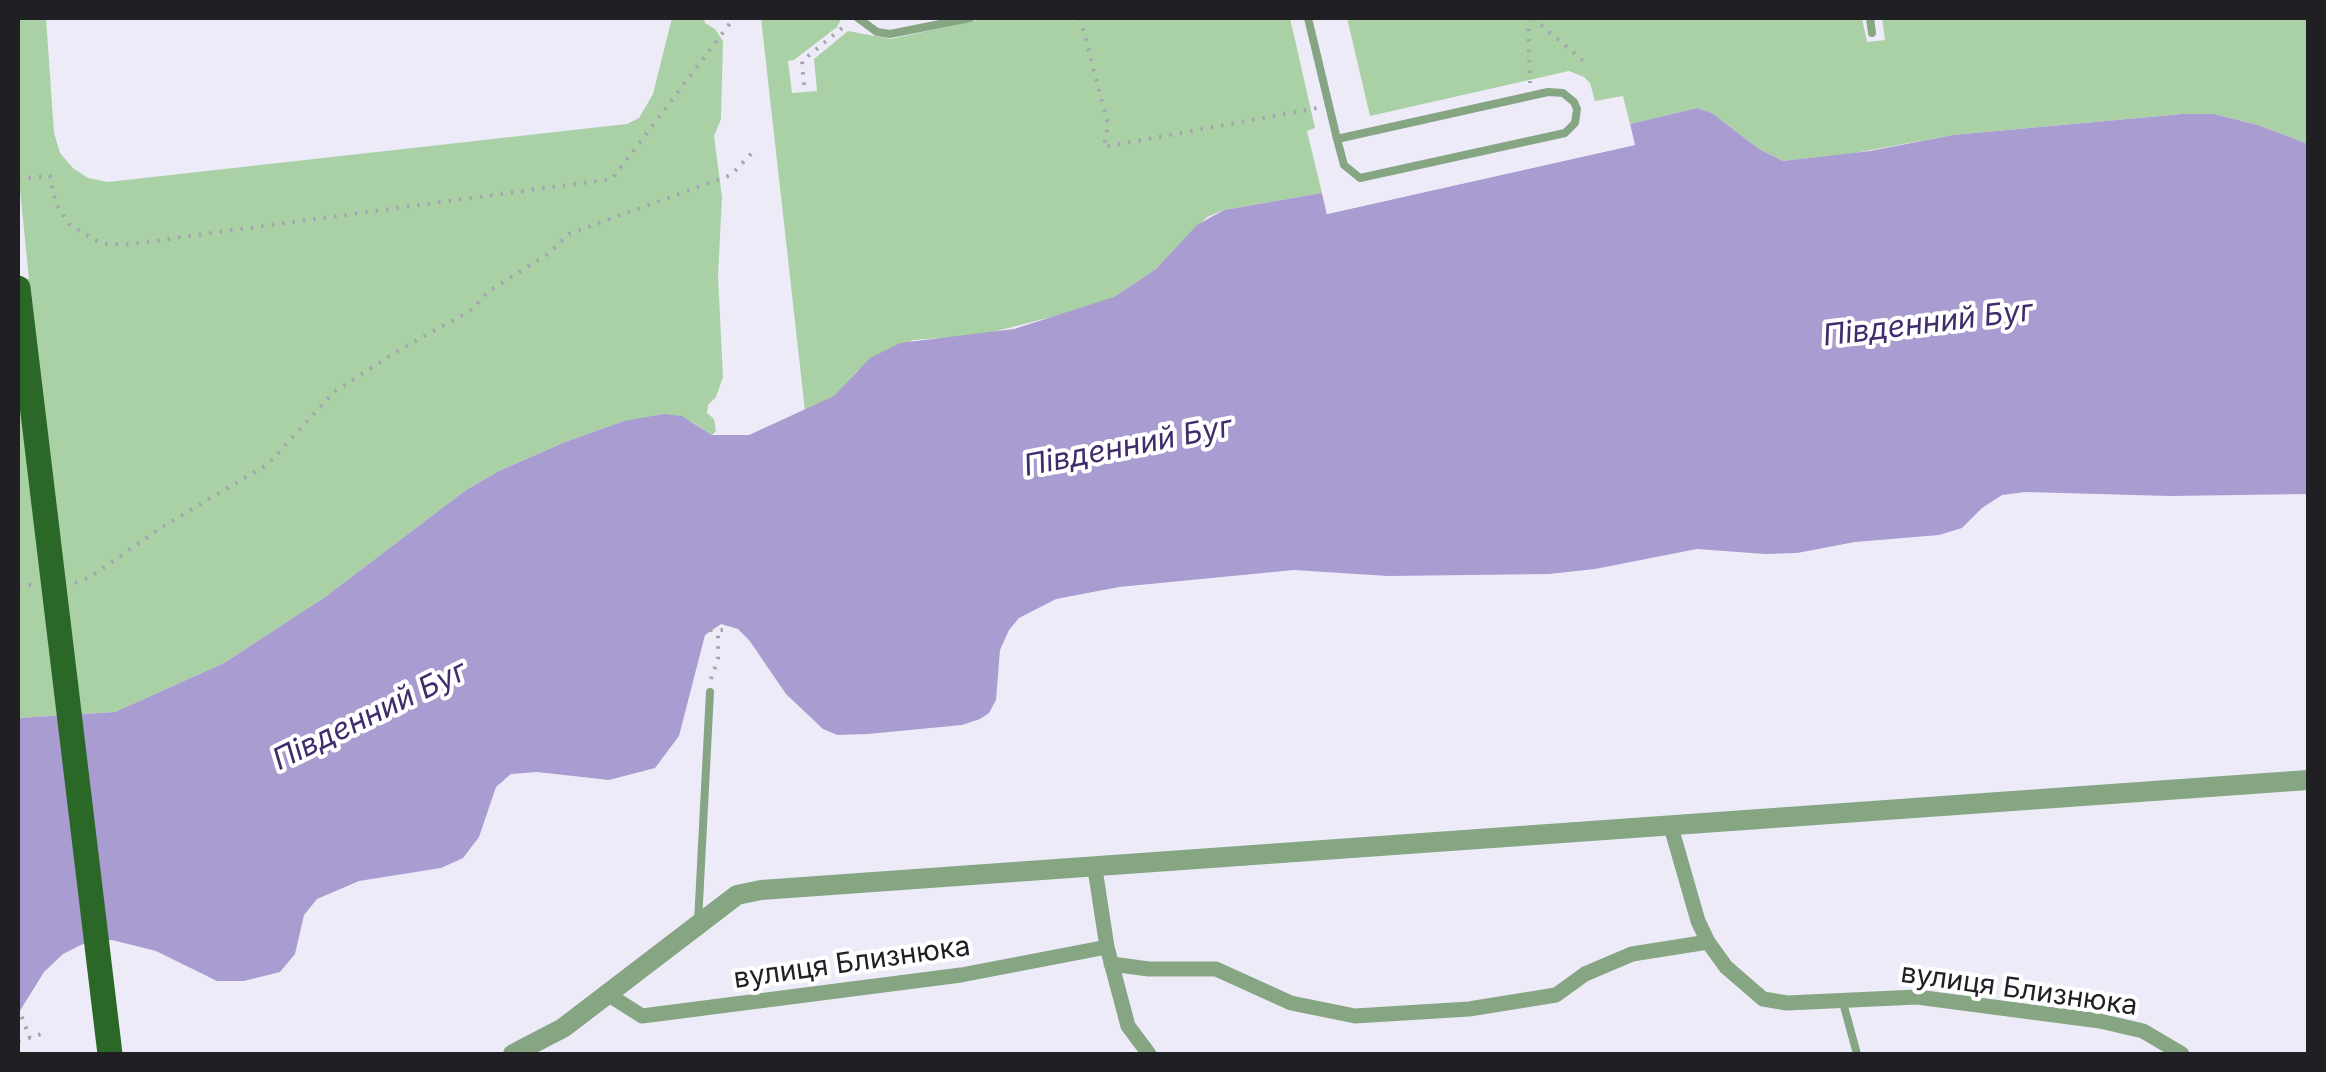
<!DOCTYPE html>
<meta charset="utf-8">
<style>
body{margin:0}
#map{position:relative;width:2326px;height:1072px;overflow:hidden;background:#eeebf9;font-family:Inter,sans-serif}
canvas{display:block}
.frame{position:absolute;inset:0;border:20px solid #201f24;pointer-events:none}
</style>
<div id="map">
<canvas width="2326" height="1072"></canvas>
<div class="frame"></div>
</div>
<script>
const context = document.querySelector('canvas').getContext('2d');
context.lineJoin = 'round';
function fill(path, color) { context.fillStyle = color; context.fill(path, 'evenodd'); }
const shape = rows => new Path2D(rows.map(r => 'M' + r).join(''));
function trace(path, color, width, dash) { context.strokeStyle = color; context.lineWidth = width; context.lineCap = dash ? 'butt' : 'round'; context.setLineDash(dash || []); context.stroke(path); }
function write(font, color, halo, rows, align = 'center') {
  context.font = font + ' Inter,sans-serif'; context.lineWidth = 8; context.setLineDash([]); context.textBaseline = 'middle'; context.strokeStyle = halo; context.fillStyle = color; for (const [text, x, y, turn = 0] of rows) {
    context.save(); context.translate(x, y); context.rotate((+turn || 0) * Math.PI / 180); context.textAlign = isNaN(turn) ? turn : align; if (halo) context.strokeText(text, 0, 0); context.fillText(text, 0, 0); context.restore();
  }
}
const green = shape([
 [18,18,46,18,54,133,60,153,73,168,88,178,108,182,627,124,639,118,653,94,672,18,704,18,705,23,715,29,723,41,721,119,714,136,722,197,718,276,723,377,716,397,708,405,707,413,714,419,716,431,712,435,691,421,624,421,565,442,499,471,466,490,325,597,224,663,115,712,18,718,18,277,29,279,18,170],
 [761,18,842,18,837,27,794,60,788,61,792,93,817,91,814,59,848,31,891,39,986,18,1290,18,1315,128,1307,131,1322,193,1224,210,1207,217,1156,269,1114,297,1094,306,981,335,913,340,858,370,835,396,805,411],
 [1347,18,1862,18,1867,42,1885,40,1882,18,2308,18,2308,144,2258,125,2214,114,2182,114,1953,135,1849,154,1783,161,1759,149,1712,113,1697,108,1630,124,1623,96,1595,101,1590,83,1584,77,1569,71,1370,116]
]);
const water = shape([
 [1697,108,1712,113,1759,149,1783,161,1870,151,1953,135,2182,114,2214,114,2258,125,2308,144,2308,494,2170,496,2026,492,2002,495,1982,508,1962,528,1939,535,1855,542,1797,553,1765,554,1697,549,1595,569,1549,574,1388,576,1294,570,1119,587,1056,599,1019,618,1009,630,1000,650,996,700,989,713,980,719,962,725,868,734,837,735,823,729,786,694,749,640,738,629,721,624,705,635,679,736,655,768,609,780,537,772,511,774,496,787,479,837,463,858,441,868,359,881,317,899,304,915,295,954,280,972,244,981,217,981,156,951,112,940,87,942,63,954,44,972,18,1014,18,718,115,712,224,663,325,597,466,490,499,471,565,442,624,421,664,414,682,416,712,435,749,435,834,396,870,358,900,343,1014,329,1114,297,1156,269,1197,225,1224,210,1322,193,1327,214,1634,145,1630,124]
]);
const pier = shape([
 [1630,124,1635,145,1327,214,1322,193,1327,192,1330,208,1629,141,1625,125]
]);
const path = shape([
 [1080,18,1108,124,1104,147,1317,108],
 [1528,18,1530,83],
 [1533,18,1588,65],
 [804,85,802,61,847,24],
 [18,179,50,176,56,204,69,224,100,243,123,245,612,179,734,18],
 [75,583,90,577,162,527,268,464,334,392,399,350,470,311,489,291,548,254,569,234,731,175,753,152],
 [18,585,36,585],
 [710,630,727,630],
 [711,679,718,659,718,630],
 [18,1007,30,1038],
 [18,1041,45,1033]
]);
const service = shape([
 [858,18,877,32,890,34,970,18],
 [1308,18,1337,139,1344,165,1360,178,1565,133,1575,123,1577,109,1574,102,1563,93,1548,92,1337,139],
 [1870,18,1872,33],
 [698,922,710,692],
 [1842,999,1857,1054]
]);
const minor = shape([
 [1671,827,1698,921,1708,942,1726,967,1763,999,1787,1003,1917,997,2100,1021,2143,1031,2182,1054],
 [1095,869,1107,947,1128,1026,1149,1054],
 [1111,964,1149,969,1216,969,1291,1003,1355,1016,1469,1009,1556,995,1585,974,1632,954,1708,942],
 [609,995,642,1016,961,975,1107,947]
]);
const tertiary = shape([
 [513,1054,563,1028,737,895,761,890,2308,780]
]);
const primaryBridge = shape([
 [18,288,110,1054]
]);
const streetNames = [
 ["вулиця Близнюка",852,963,-8],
 ["вулиця Близнюка",2019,990,8]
];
const waterNames = [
 ["Південний Буг",1928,324,-7],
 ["Південний Буг",1128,447,-11],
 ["Південний Буг",370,716,-26]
];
fill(green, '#aad1a6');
fill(water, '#a99cd0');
fill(pier, '#eeebf9');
trace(path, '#a5a3ae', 4, [2.5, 8]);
trace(service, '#86a583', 8);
trace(minor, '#86a583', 15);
trace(tertiary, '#86a583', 20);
trace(primaryBridge, '#2b6828', 25);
write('28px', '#201f24', '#fff', streetNames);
write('italic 30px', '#412c6b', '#fff', waterNames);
</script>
